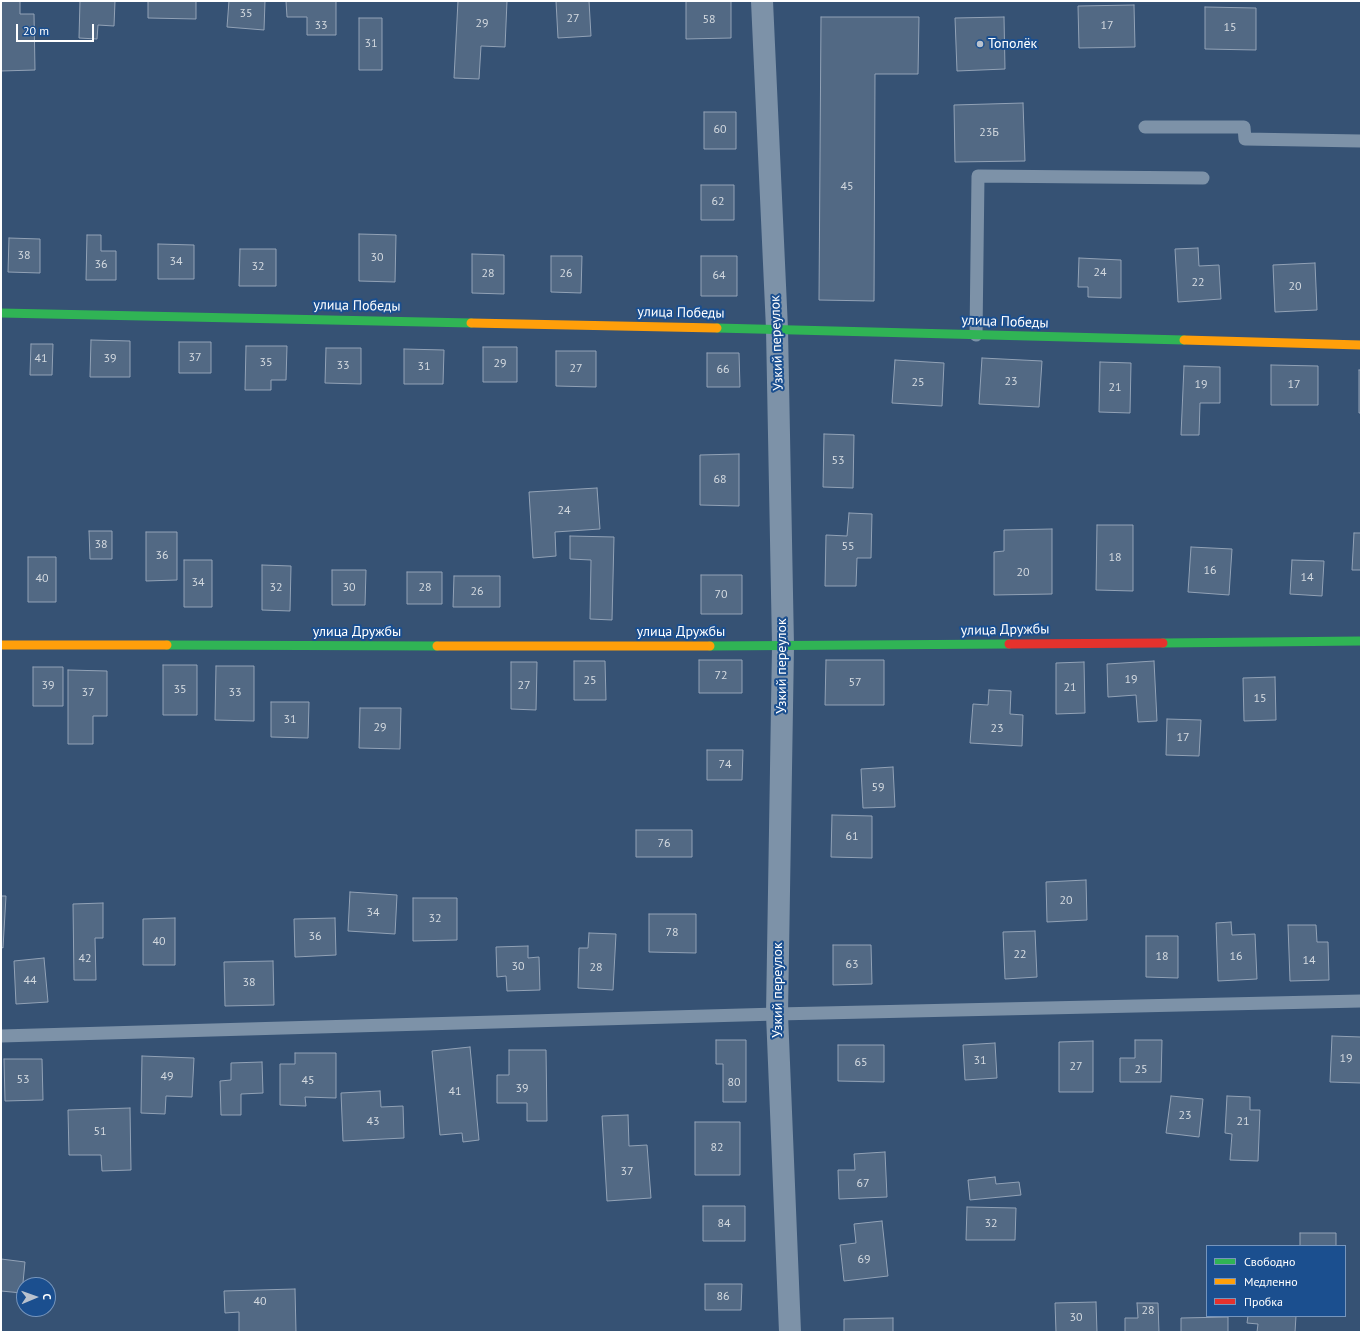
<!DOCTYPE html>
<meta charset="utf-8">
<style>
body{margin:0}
#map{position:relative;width:1362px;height:1333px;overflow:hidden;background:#365274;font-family:"PT Sans",sans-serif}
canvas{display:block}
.frame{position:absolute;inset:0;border:2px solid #fff;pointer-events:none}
.legend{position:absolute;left:1206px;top:1245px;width:140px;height:72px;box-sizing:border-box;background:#1b4f8f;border:1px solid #7695bc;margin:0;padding:5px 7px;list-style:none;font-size:12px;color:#fff}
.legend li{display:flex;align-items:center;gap:8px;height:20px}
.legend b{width:20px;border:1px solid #7695bc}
.north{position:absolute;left:16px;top:1277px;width:40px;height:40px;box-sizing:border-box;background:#1b4f8f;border:1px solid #7695bc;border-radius:50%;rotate:88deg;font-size:11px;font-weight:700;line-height:16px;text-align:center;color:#fff}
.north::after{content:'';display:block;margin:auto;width:14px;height:18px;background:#b9c2ce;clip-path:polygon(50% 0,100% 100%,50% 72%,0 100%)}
.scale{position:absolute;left:16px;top:24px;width:78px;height:18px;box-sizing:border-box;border:2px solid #fff;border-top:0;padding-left:5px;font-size:12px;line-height:14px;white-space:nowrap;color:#fff;-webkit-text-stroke:3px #1b4f8f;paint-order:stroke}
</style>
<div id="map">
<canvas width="1362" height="1333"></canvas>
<div class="frame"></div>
<ul class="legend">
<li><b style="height:5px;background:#30b455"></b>Свободно</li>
<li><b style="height:5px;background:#ff9f0a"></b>Медленно</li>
<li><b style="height:5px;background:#e5322d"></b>Пробка</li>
</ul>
<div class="north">С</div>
<div class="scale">20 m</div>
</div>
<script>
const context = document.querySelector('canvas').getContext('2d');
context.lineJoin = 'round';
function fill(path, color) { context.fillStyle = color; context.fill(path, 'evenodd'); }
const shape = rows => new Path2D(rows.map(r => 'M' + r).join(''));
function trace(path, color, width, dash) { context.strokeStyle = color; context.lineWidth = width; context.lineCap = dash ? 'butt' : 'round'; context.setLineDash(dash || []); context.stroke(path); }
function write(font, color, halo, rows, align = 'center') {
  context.font = font + ' "PT Sans",sans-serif'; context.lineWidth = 4; context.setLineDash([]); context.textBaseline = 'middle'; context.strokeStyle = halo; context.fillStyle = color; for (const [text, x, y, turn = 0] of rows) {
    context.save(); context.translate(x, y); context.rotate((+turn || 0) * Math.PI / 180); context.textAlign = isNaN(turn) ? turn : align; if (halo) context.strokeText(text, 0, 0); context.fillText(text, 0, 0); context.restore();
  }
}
const building = shape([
 [1,1,20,1,20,14,34,14,35,70,1,71,1,1],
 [80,1,115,1,114,26,98,25,97,39,79,38,80,1],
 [148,1,196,1,196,19,148,18,148,1],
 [229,1,265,1,264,30,227,27,229,1],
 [286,1,336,1,336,35,307,35,307,17,287,17,286,1],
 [458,1,507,1,505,47,481,46,479,79,454,78,458,1],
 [556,1,589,1,591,36,558,38,556,1],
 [686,1,731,1,731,38,686,39,686,1],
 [1134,5,1135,47,1079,48,1078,6,1134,5],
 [1205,7,1256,8,1256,50,1205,49,1205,7],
 [821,17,919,17,918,74,875,74,874,301,819,300,821,17],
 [1004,17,1005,69,957,71,955,18,1004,17],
 [359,18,382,18,382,70,359,70,359,18],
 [1023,103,1025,161,955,162,954,105,1023,103],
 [704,112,736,112,736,149,704,149,704,112],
 [701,185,734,185,734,220,701,220,701,185],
 [359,234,396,235,395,282,359,281,359,234],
 [87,235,101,235,101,251,116,251,116,280,86,280,87,235],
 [9,238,40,239,40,273,8,272,9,238],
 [158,244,194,245,194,279,158,279,158,244],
 [1198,248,1199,266,1219,265,1221,299,1178,302,1175,249,1198,248],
 [240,249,276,249,276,286,239,286,240,249],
 [472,254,504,255,504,294,472,293,472,254],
 [551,256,582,256,581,293,551,292,551,256],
 [701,256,737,256,737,296,701,296,701,256],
 [1079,258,1121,260,1121,298,1088,297,1088,287,1078,287,1079,258],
 [1315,263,1317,310,1275,312,1273,265,1315,263],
 [91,340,130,341,130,377,90,377,91,340],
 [179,342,211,342,211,373,179,373,179,342],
 [31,344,53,344,52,375,30,375,31,344],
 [246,346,287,346,286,380,271,380,271,390,245,390,246,346],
 [483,347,517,347,517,382,483,382,483,347],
 [326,348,361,348,361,384,325,383,326,348],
 [404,349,444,350,443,384,404,384,404,349],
 [556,351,596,351,596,387,556,386,556,351],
 [707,353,739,353,740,387,707,387,707,353],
 [982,358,1042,361,1039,407,979,404,982,358],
 [895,360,944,363,942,406,892,403,895,360],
 [1100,362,1131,363,1130,413,1099,412,1100,362],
 [1271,365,1318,366,1318,405,1271,405,1271,365],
 [1184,366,1220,367,1220,403,1200,403,1199,435,1181,435,1184,366],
 [1359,370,1361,370,1361,413,1359,413,1359,370],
 [824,434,854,435,853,488,823,487,824,434],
 [739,454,739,506,700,505,700,455,739,454],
 [597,488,600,529,555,532,556,556,533,558,529,492,597,488],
 [849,513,872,514,871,558,857,558,856,586,825,586,826,535,847,536,849,513],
 [1097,525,1133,525,1133,591,1096,590,1097,525],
 [1052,529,1052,594,994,595,994,552,1004,551,1004,530,1052,529],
 [89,531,112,531,112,559,90,559,89,531],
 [146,532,177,532,177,580,146,581,146,532],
 [1354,533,1361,533,1361,570,1352,570,1354,533],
 [570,536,614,537,612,620,590,619,591,560,570,559,570,536],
 [1191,547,1232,549,1229,595,1188,592,1191,547],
 [28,557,56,557,56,602,28,602,28,557],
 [184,560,212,560,212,607,184,607,184,560],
 [1292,560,1324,561,1322,596,1290,594,1292,560],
 [262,565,291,566,290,611,262,610,262,565],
 [332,570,366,570,365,605,332,605,332,570],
 [407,572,442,572,442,604,407,604,407,572],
 [701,575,742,575,742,614,701,614,701,575],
 [454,576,500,576,500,607,453,607,454,576],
 [699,660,742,660,742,693,699,693,699,660],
 [826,660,884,660,884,705,825,705,826,660],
 [574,661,605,661,606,700,574,700,574,661],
 [1154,661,1157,721,1138,722,1136,695,1108,697,1107,664,1154,661],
 [511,662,537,662,536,710,511,709,511,662],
 [1084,662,1085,713,1056,714,1056,663,1084,662],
 [163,665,197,665,197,715,163,715,163,665],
 [216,666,254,666,254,721,215,720,216,666],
 [33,667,63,667,63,706,33,706,33,667],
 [68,670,107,671,107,716,93,716,93,744,68,744,68,670],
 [1275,677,1276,720,1244,721,1243,678,1275,677],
 [989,690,1011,691,1010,714,1023,715,1022,746,970,743,973,704,988,705,989,690],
 [271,702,309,702,308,738,271,737,271,702],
 [360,708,401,708,400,749,359,748,360,708],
 [1167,719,1201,720,1199,756,1166,755,1167,719],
 [707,750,743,750,742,780,707,780,707,750],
 [893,767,895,807,863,808,861,769,893,767],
 [832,815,872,816,872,858,831,857,832,815],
 [636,830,692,830,692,857,636,857,636,830],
 [1086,880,1087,920,1047,922,1046,882,1086,880],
 [350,892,397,895,395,934,348,931,350,892],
 [1,896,6,896,3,948,1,947,1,896],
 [413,898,457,898,457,940,413,941,413,898],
 [103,903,103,938,95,938,96,980,74,980,73,904,103,903],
 [649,914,696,914,696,953,649,952,649,914],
 [175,918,175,965,143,965,143,919,175,918],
 [335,918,336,955,295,957,294,919,335,918],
 [1231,922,1232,935,1255,934,1257,979,1218,981,1216,923,1231,922],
 [1288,925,1316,925,1317,942,1328,942,1329,980,1290,981,1288,925],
 [1035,931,1037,977,1005,979,1003,932,1035,931],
 [589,933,616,934,613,990,578,988,579,948,588,948,589,933],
 [1146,936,1178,936,1178,978,1146,977,1146,936],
 [833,945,871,945,872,984,833,985,833,945],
 [528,946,528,958,539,957,540,990,507,991,506,976,497,977,496,947,528,946],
 [44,958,48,1002,16,1004,14,961,44,958],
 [273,961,274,1005,225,1006,224,962,273,961],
 [1332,1036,1361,1037,1361,1083,1330,1082,1332,1036],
 [716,1040,746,1040,746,1102,723,1102,723,1064,716,1064,716,1040],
 [1135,1040,1162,1040,1161,1082,1120,1082,1120,1058,1135,1058,1135,1040],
 [1093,1041,1093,1092,1059,1092,1059,1042,1093,1041],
 [995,1043,997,1078,965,1080,963,1045,995,1043],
 [838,1045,884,1045,884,1082,838,1081,838,1045],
 [470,1047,479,1140,463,1142,462,1133,440,1135,432,1051,470,1047],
 [509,1050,546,1050,547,1121,527,1121,527,1103,497,1103,497,1075,509,1075,509,1050],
 [295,1053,336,1053,336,1098,305,1097,306,1106,280,1105,280,1064,295,1064,295,1053],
 [142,1056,194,1058,192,1097,166,1096,165,1114,141,1113,142,1056],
 [4,1059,42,1059,43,1100,5,1101,4,1059],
 [262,1062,263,1093,241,1094,241,1115,221,1115,220,1081,231,1080,231,1063,262,1062],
 [380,1091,381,1107,403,1106,404,1138,343,1141,341,1093,380,1091],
 [1171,1096,1203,1099,1199,1137,1166,1133,1171,1096],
 [1227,1096,1250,1097,1250,1110,1260,1110,1258,1161,1230,1160,1232,1134,1225,1133,1227,1096],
 [130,1108,131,1170,102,1171,101,1155,69,1155,68,1110,130,1108],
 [628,1115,629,1146,647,1145,651,1198,607,1201,602,1116,628,1115],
 [695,1122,740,1122,740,1175,695,1175,695,1122],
 [885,1152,887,1197,839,1199,838,1170,855,1170,854,1154,885,1152],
 [995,1177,996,1184,1019,1182,1021,1195,970,1200,968,1180,995,1177],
 [703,1206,745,1206,745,1241,703,1241,703,1206],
 [967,1207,1016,1208,1015,1240,966,1240,967,1207],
 [882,1221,888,1276,844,1281,840,1245,856,1243,854,1224,882,1221],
 [1300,1233,1336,1233,1336,1246,1300,1246,1300,1233],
 [1,1259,25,1262,22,1293,1,1291,1,1259],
 [705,1284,742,1284,741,1310,705,1310,705,1284],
 [295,1289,296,1332,239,1332,239,1312,225,1313,224,1291,295,1289],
 [1096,1302,1097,1332,1056,1332,1055,1303,1096,1302],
 [1137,1303,1158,1303,1159,1332,1125,1332,1125,1318,1138,1318,1137,1303],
 [1248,1316,1296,1316,1295,1332,1257,1332,1258,1324,1247,1323,1248,1316],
 [1228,1317,1228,1332,1181,1332,1181,1318,1228,1317],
 [893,1318,893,1332,844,1332,844,1319,893,1318]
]);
const lane = shape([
 [1145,127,1244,127,1245,139,1361,141],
 [976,335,978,176,1203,178],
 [1,1036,777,1014,1361,1001]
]);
const street = shape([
 [762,1,777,329,783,646,777,1014,790,1332]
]);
const fast = shape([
 [1,313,471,323],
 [717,328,1184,340],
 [1163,643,1361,641],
 [167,645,437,646],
 [710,646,1009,644]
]);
const slow = shape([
 [471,323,717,328],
 [1184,340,1361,345],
 [1,645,167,645],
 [437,646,710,646]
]);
const jam = shape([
 [1009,644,1163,643]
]);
const markers = [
 [980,44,4,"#b9c2ce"]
];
const numberNames = [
 ["35",246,14],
 ["27",573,19],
 ["58",709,20],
 ["29",482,24],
 ["33",321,26],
 ["17",1107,26],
 ["15",1230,28],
 ["31",371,44],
 ["60",720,130],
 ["23Б",989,133],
 ["45",847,187],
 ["62",718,202],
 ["38",24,256],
 ["30",377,258],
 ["34",176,262],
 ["36",101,265],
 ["32",258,267],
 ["24",1100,273],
 ["28",488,274],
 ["26",566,274],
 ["64",719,276],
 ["22",1198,283],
 ["20",1295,287],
 ["37",195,358],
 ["41",41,359],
 ["39",110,359],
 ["35",266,363],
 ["29",500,364],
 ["33",343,366],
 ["31",424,367],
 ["27",576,369],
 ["66",723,370],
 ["23",1011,382],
 ["25",918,383],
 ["19",1201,385],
 ["17",1294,385],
 ["21",1115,388],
 ["53",838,461],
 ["68",720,480],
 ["24",564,511],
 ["38",101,545],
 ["55",848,547],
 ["36",162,556],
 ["18",1115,558],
 ["16",1210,571],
 ["20",1023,573],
 ["14",1307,578],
 ["40",42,579],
 ["34",198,583],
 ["32",276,588],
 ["30",349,588],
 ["28",425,588],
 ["26",477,592],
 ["70",721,595],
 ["72",721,676],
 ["19",1131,680],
 ["25",590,681],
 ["57",855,683],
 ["39",48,686],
 ["27",524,686],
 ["21",1070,688],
 ["35",180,690],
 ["37",88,693],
 ["33",235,693],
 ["15",1260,699],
 ["31",290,720],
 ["29",380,728],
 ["23",997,729],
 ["17",1183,738],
 ["74",725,765],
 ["59",878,788],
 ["61",852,837],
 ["76",664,844],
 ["20",1066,901],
 ["34",373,913],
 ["32",435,919],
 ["78",672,933],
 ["36",315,937],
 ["40",159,942],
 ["22",1020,955],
 ["18",1162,957],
 ["16",1236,957],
 ["42",85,959],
 ["14",1309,961],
 ["63",852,965],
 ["30",518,967],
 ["28",596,968],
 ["44",30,981],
 ["38",249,983],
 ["19",1346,1059],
 ["31",980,1061],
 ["65",861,1063],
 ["27",1076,1067],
 ["25",1141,1070],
 ["49",167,1077],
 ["53",23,1080],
 ["45",308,1081],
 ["80",734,1083],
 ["39",522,1089],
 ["41",455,1092],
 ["23",1185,1116],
 ["43",373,1122],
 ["21",1243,1122],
 ["51",100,1132],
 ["82",717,1148],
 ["37",627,1172],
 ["67",863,1184],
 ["84",724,1224],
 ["32",991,1224],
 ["69",864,1260],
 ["86",723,1297],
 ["40",260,1302],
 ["28",1148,1311],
 ["30",1076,1318]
];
const poiNames = [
 ["Тополёк",988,44]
];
const streetNames = [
 ["улица Победы",357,306,1],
 ["улица Победы",681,313,1],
 ["улица Победы",1005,322,2],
 ["Узкий переулок",777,343,-92],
 ["улица Дружбы",1005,630,-1],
 ["улица Дружбы",357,632],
 ["улица Дружбы",681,632],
 ["Узкий переулок",782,666,-90],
 ["Узкий переулок",778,990,-90]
];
fill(building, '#526984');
trace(building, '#92a2b6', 1);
trace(lane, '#7d92a8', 13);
trace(street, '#7d92a8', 22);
trace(fast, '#30b455', 9);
trace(slow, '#ff9f0a', 9);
trace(jam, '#e5322d', 9);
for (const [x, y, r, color] of markers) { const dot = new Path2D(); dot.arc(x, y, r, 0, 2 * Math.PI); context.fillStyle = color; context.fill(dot); trace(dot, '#1b4f8f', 1.5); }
write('12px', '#d4dae0', null, numberNames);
write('14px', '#fff', '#1b4f8f', poiNames, 'left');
write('14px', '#fff', '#1b4f8f', streetNames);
</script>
